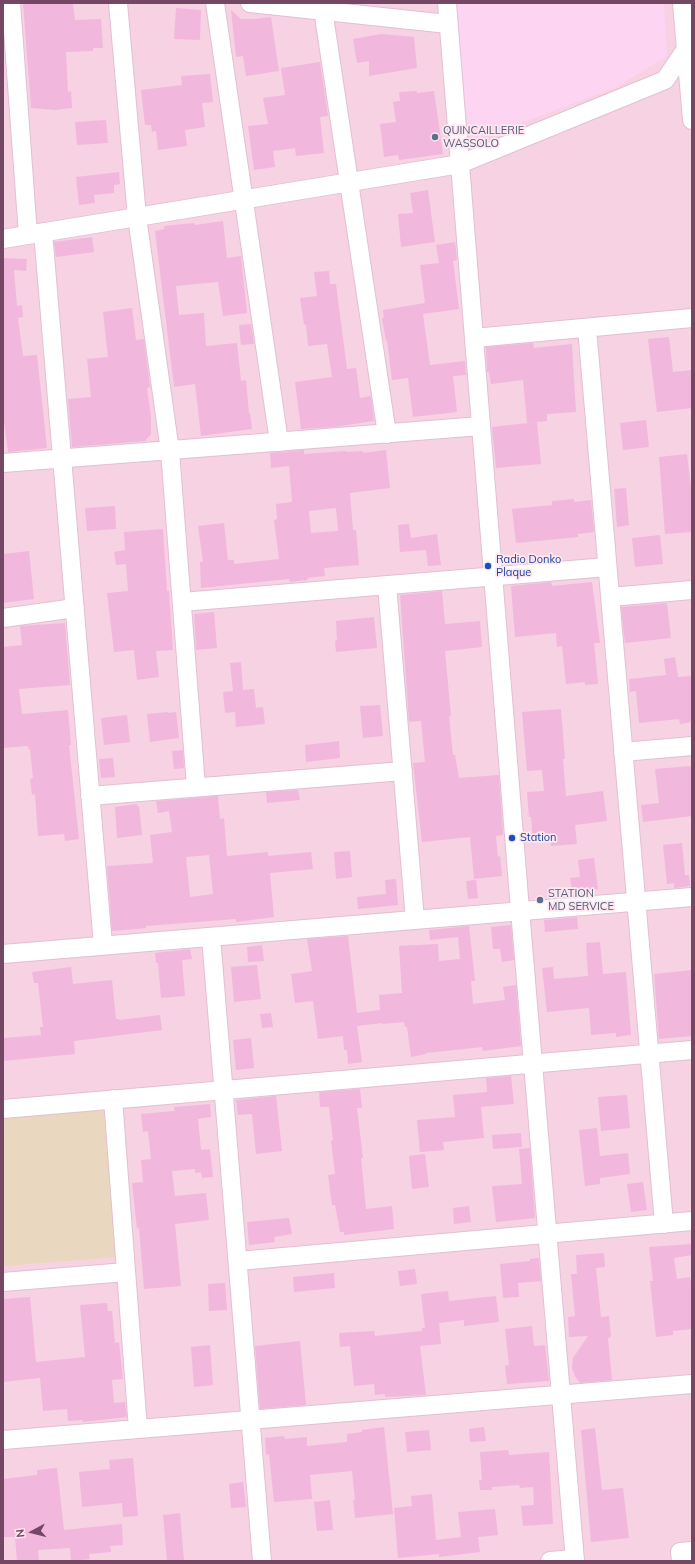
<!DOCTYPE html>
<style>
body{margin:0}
#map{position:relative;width:695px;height:1564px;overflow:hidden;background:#fce0ec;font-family:Mulish,sans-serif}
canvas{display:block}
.frame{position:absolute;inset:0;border:4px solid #744765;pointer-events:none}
.north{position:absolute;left:12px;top:1512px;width:40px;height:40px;-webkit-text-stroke:3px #ffe7f1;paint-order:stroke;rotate:263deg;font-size:11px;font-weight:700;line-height:16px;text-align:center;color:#744765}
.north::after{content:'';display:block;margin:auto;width:14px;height:18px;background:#744765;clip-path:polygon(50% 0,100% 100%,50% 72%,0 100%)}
</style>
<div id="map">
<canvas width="695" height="1564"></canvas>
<div class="frame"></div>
<div class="north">N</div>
</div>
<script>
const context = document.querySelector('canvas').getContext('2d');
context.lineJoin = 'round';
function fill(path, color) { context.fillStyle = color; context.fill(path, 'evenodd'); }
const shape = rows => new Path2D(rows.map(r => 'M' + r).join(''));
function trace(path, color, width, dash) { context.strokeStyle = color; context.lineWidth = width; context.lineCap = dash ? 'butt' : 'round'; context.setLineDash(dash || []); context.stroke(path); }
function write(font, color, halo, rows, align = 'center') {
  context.font = font + ' Mulish,sans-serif'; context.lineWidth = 3.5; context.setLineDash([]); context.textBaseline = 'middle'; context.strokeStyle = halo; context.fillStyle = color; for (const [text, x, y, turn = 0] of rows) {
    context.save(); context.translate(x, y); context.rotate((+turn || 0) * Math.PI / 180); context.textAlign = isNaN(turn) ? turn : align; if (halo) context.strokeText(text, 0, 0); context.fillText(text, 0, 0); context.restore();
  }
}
const residential = shape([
 [3,3,692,3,692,1561,3,1561]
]);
const commercial = shape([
 [448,3,664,3,667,56,617,87,473,141,454,80]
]);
const green = shape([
 [106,1107,118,1257,3,1266,3,1116]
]);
const building = shape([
 [23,3,73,3,75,20,101,19,103,48,93,48,93,51,66,52,68,92,71,91,72,108,55,110,31,108],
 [176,8,201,10,200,40,174,39],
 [231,10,241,19,255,19,271,17,279,71,246,76,243,56,236,57],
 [381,34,414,37,417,68,369,76,369,61,357,63,353,39],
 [320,62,328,116,320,117,324,153,296,156,295,148,273,151,275,167,254,170,248,126,268,124,263,98,285,95,281,68],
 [210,74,213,102,202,103,205,127,185,130,187,146,158,150,156,131,152,132,151,125,145,125,141,90,182,85,181,76],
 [417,91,417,93,434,91,443,154,399,160,398,155,384,157,380,124,396,122,393,102,400,101,399,92],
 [106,120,108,143,77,145,75,122],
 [119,172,120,184,114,185,114,193,94,195,95,203,79,205,76,177],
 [428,190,435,242,401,247,398,214,413,213,410,193],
 [223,221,227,258,241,256,247,313,223,316,218,282,176,286,179,315,204,313,206,346,237,343,241,381,246,380,249,413,250,413,252,429,201,436,195,384,174,387,155,231,164,229,164,226,194,223,195,225],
 [92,237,94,252,56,257,54,242],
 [455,242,457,260,453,261,459,309,423,314,430,365,465,361,466,375,453,376,457,412,413,417,408,378,392,380,387,340,386,341,382,318,384,318,383,310,425,303,420,265,439,263,436,245],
 [3,258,27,259,26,271,14,270,17,306,22,305,23,317,18,318,23,356,37,355,47,448,8,452,3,414],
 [329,271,330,284,336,284,347,369,356,368,360,398,371,396,374,421,334,427,301,429,295,382,332,377,327,344,308,346,306,324,304,325,300,298,317,296,314,272],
 [132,308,136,340,144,339,150,387,147,388,151,417,151,434,145,441,72,447,68,399,91,397,87,359,108,357,103,312],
 [251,324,254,344,241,345,239,325],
 [669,337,673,372,692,370,692,408,657,412,648,339],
 [533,343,534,348,572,344,576,412,547,414,547,421,527,423,523,380,491,384,489,372,487,372,486,347],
 [646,420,649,447,623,450,620,423],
 [537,422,541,464,496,468,492,427],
 [304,450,304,454,346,451,346,452,363,451,363,453,386,450,390,488,350,493,353,530,356,530,359,565,324,568,325,576,307,578,308,580,290,582,289,579,201,588,200,562,203,562,198,526,224,523,228,560,234,560,234,564,279,559,274,520,277,519,276,504,292,502,289,466,271,468,270,453],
 [336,508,338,531,311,533,309,511],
 [687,454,692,496,692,532,665,534,659,457],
 [626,488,629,525,617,527,614,489],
 [574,499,574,502,591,500,594,532,578,534,578,537,516,543,512,509,552,505,552,501],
 [115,506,116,529,87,531,85,508],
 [409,524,411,538,437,534,441,565,428,566,426,550,400,552,398,525],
 [163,529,167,591,169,591,173,650,156,651,159,677,137,680,134,650,114,652,107,593,128,591,126,564,116,565,114,552,125,550,124,532],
 [660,535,663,564,635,567,632,538],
 [29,551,34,599,3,603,3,554],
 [551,582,552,586,592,582,600,643,594,643,598,684,585,685,585,682,566,684,562,646,557,647,556,633,515,637,511,586],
 [442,591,445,624,480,621,482,647,445,651,451,716,449,716,453,755,455,755,459,778,499,775,503,835,496,836,498,857,500,856,502,876,474,879,470,837,422,842,413,763,425,762,421,721,409,722,400,595],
 [667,603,671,638,625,643,621,607],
 [214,612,217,648,196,650,194,614],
 [374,617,377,648,336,652,335,641,337,640,336,621],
 [65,623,70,685,19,689,22,714,68,710,71,745,69,745,79,839,65,841,64,834,38,836,35,794,32,795,30,779,33,778,30,749,28,749,28,746,3,748,3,647,22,645,20,626],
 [675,657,678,677,692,676,692,722,680,724,679,719,639,723,636,691,630,692,629,679,666,675,664,659],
 [241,662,243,690,254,689,256,708,263,707,265,724,236,727,235,712,225,713,223,692,233,691,230,663],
 [380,705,383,736,363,738,360,706],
 [561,709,565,759,563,759,566,796,603,791,607,821,575,825,577,844,551,846,550,839,533,841,531,817,529,817,527,792,544,791,542,770,527,771,522,712],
 [168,712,168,713,176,712,179,738,150,742,147,714],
 [127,715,130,742,104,745,101,718],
 [339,741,340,758,306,762,305,745],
 [183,750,184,768,174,769,172,751],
 [113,758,115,777,101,778,99,759],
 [692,766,692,816,643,822,641,805,659,803,655,769],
 [298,790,300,800,267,803,266,792],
 [218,796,220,819,224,818,227,856,268,852,268,856,311,852,313,869,270,873,274,917,236,922,236,919,146,926,146,928,112,931,107,866,153,863,150,835,172,832,169,811,158,813,156,801],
 [209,855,213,894,190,897,186,857],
 [137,804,137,806,139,806,142,835,117,838,115,807],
 [682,843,685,875,689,875,690,886,674,888,674,883,667,884,663,845],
 [350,851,352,877,336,879,334,852],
 [594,858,598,889,582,892,582,890,572,891,570,878,580,877,578,860],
 [396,879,398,905,358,909,357,897,386,894,385,880],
 [476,880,478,898,468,899,466,881],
 [577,917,578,929,545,932,544,920],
 [511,925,514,960,502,962,500,949,493,949,491,927],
 [469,926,475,981,471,981,473,1004,505,1000,503,987,516,985,521,1046,483,1051,482,1047,426,1053,426,1054,411,1057,407,1027,405,1027,404,1022,382,1024,382,1023,357,1026,362,1062,348,1064,347,1050,344,1050,343,1036,318,1039,313,1001,295,1003,291,974,312,971,307,939,348,936,357,1013,380,1010,379,995,402,993,399,946,438,944,439,961,460,959,458,937,430,940,429,930],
 [600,942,603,974,626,972,631,1035,616,1037,616,1033,591,1035,589,1008,547,1012,542,968,553,967,554,979,588,976,586,943],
 [262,945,264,961,248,962,247,947],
 [190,949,192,959,182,960,185,996,161,998,158,963,156,963,155,953],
 [257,965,261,999,234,1002,231,967],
 [71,967,73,984,112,980,116,1019,119,1019,119,1020,160,1015,162,1030,74,1041,75,1054,3,1061,3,1038,41,1035,40,1027,43,1027,38,983,34,983,32,972],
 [692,970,692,1036,659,1039,654,974],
 [271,1013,273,1027,262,1028,260,1014],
 [251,1038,254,1068,236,1070,233,1040],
 [511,1076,514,1104,481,1107,484,1138,443,1142,444,1150,420,1152,417,1120,455,1117,453,1095,487,1092,486,1078],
 [360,1089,362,1108,357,1108,363,1158,361,1158,366,1209,392,1206,394,1229,344,1235,344,1232,340,1232,335,1205,332,1205,328,1175,335,1174,331,1141,333,1140,329,1107,320,1107,319,1092],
 [627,1095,630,1128,601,1131,598,1097],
 [276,1096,282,1151,256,1154,252,1114,238,1115,236,1100],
 [210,1104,211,1117,198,1119,201,1150,210,1149,213,1177,202,1178,201,1172,195,1173,195,1169,172,1171,175,1196,206,1193,209,1220,175,1224,181,1286,144,1289,139,1228,137,1229,132,1183,143,1182,141,1160,151,1159,148,1131,143,1132,141,1114,175,1111,174,1107],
 [597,1128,600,1156,628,1153,630,1174,600,1178,600,1184,585,1186,579,1130],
 [521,1133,522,1147,493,1149,492,1135],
 [530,1148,535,1218,496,1222,492,1186,522,1184,519,1149],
 [425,1154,429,1187,412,1189,409,1156],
 [643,1182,647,1210,631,1212,627,1184],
 [469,1206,471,1222,454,1224,453,1208],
 [289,1218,292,1234,274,1237,275,1242,249,1245,247,1222],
 [692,1244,692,1255,674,1258,677,1279,690,1277,692,1288,692,1329,673,1331,673,1335,656,1337,650,1281,653,1281,649,1247],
 [604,1253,605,1267,596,1268,601,1317,609,1316,611,1337,608,1338,612,1380,580,1383,575,1376,572,1368,573,1358,588,1336,569,1337,568,1317,575,1316,571,1274,577,1274,576,1255],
 [539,1258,541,1281,518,1283,519,1297,503,1298,500,1264,530,1261,530,1259],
 [415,1269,417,1284,400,1286,398,1271],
 [334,1273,335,1288,294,1292,293,1277],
 [225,1283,227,1310,209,1311,208,1284],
 [448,1291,449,1301,496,1296,499,1322,464,1326,464,1320,439,1323,441,1344,420,1346,426,1395,385,1397,385,1394,375,1395,374,1384,354,1386,350,1346,340,1347,339,1333,374,1331,375,1336,422,1331,422,1328,425,1328,421,1294],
 [30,1297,36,1362,85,1357,80,1305,107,1303,108,1311,112,1311,115,1343,119,1342,123,1379,112,1380,114,1403,125,1402,127,1417,83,1422,83,1420,68,1421,67,1409,43,1411,40,1378,3,1382,3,1299],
 [532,1326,534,1346,545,1345,549,1381,507,1384,505,1366,509,1365,505,1329],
 [300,1341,306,1405,260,1409,255,1346],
 [210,1345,213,1385,194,1387,191,1347],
 [384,1427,393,1514,355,1518,353,1500,355,1500,352,1471,310,1475,312,1499,274,1502,269,1454,266,1455,265,1438,284,1436,285,1439,307,1437,307,1446,347,1442,347,1434,362,1432,362,1430],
 [484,1427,486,1441,470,1442,469,1429],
 [595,1428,602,1490,623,1488,629,1538,591,1542,581,1430],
 [429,1430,431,1450,407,1452,405,1432],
 [508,1450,509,1455,549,1452,553,1524,523,1526,521,1506,534,1505,533,1487,520,1488,519,1485,492,1487,492,1490,480,1490,479,1480,482,1480,480,1452],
 [133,1458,138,1516,123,1517,122,1503,82,1507,79,1472,110,1469,109,1460],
 [57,1468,64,1530,122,1524,123,1545,110,1546,111,1552,89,1554,90,1559,71,1561,70,1548,38,1550,39,1561,17,1561,15,1537,3,1537,3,1479,37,1475,37,1470],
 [243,1482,246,1507,231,1508,229,1484],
 [432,1494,436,1540,461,1537,458,1512,495,1509,498,1535,478,1537,480,1552,439,1557,439,1554,398,1558,394,1508,412,1506,411,1496],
 [330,1500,333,1530,317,1531,314,1502],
 [180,1513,184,1561,167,1561,163,1515]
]);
const minor = shape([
 [11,3,28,235],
 [118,3,137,217,170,451,196,787],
 [215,3,279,442],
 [250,3,448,24],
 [322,3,387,434],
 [447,3,520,910,575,1561],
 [682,3,692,120],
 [43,232,103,945],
 [3,239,460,164,665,80,686,49,692,49],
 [587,328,664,1224],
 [474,338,692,318],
 [3,463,481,426],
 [387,585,415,920],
 [610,597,692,590],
 [182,602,607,567],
 [3,618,75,608],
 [623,752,692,746],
 [90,796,403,771],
 [211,937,262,1561],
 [3,954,692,897],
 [113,1099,138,1429],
 [3,1109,692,1050],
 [238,1261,692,1221],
 [3,1282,126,1272],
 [3,1440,692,1384],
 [550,1561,575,1559],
 [681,1561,680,1552,692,1551]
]);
const markers = [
 [435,137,4,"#5c6f8a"],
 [488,566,4,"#1a4fb4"],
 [512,838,4,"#1a4fb4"],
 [540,900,4,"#5c6f8a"]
];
const serviceNames = [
 ["QUINCAILLERIE",443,131],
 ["WASSOLO",443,144],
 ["STATION",548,894],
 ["MD SERVICE",548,907]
];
const transitNames = [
 ["Radio Donko",496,560],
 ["Plaque",496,573],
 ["Station",520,838]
];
fill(residential, '#f6d2e3');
fill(commercial, '#fdd4f2');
fill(green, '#ead7bf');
fill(building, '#f2b7dd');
trace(minor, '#e3bfd3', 20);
trace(minor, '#fff', 18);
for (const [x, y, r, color] of markers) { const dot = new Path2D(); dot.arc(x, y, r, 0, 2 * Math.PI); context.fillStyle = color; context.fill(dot); trace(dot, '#ffe7f1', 1.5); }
write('11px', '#4e5e75', '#ffe7f1', serviceNames, 'left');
write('11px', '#164399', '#ffe7f1', transitNames, 'left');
</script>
